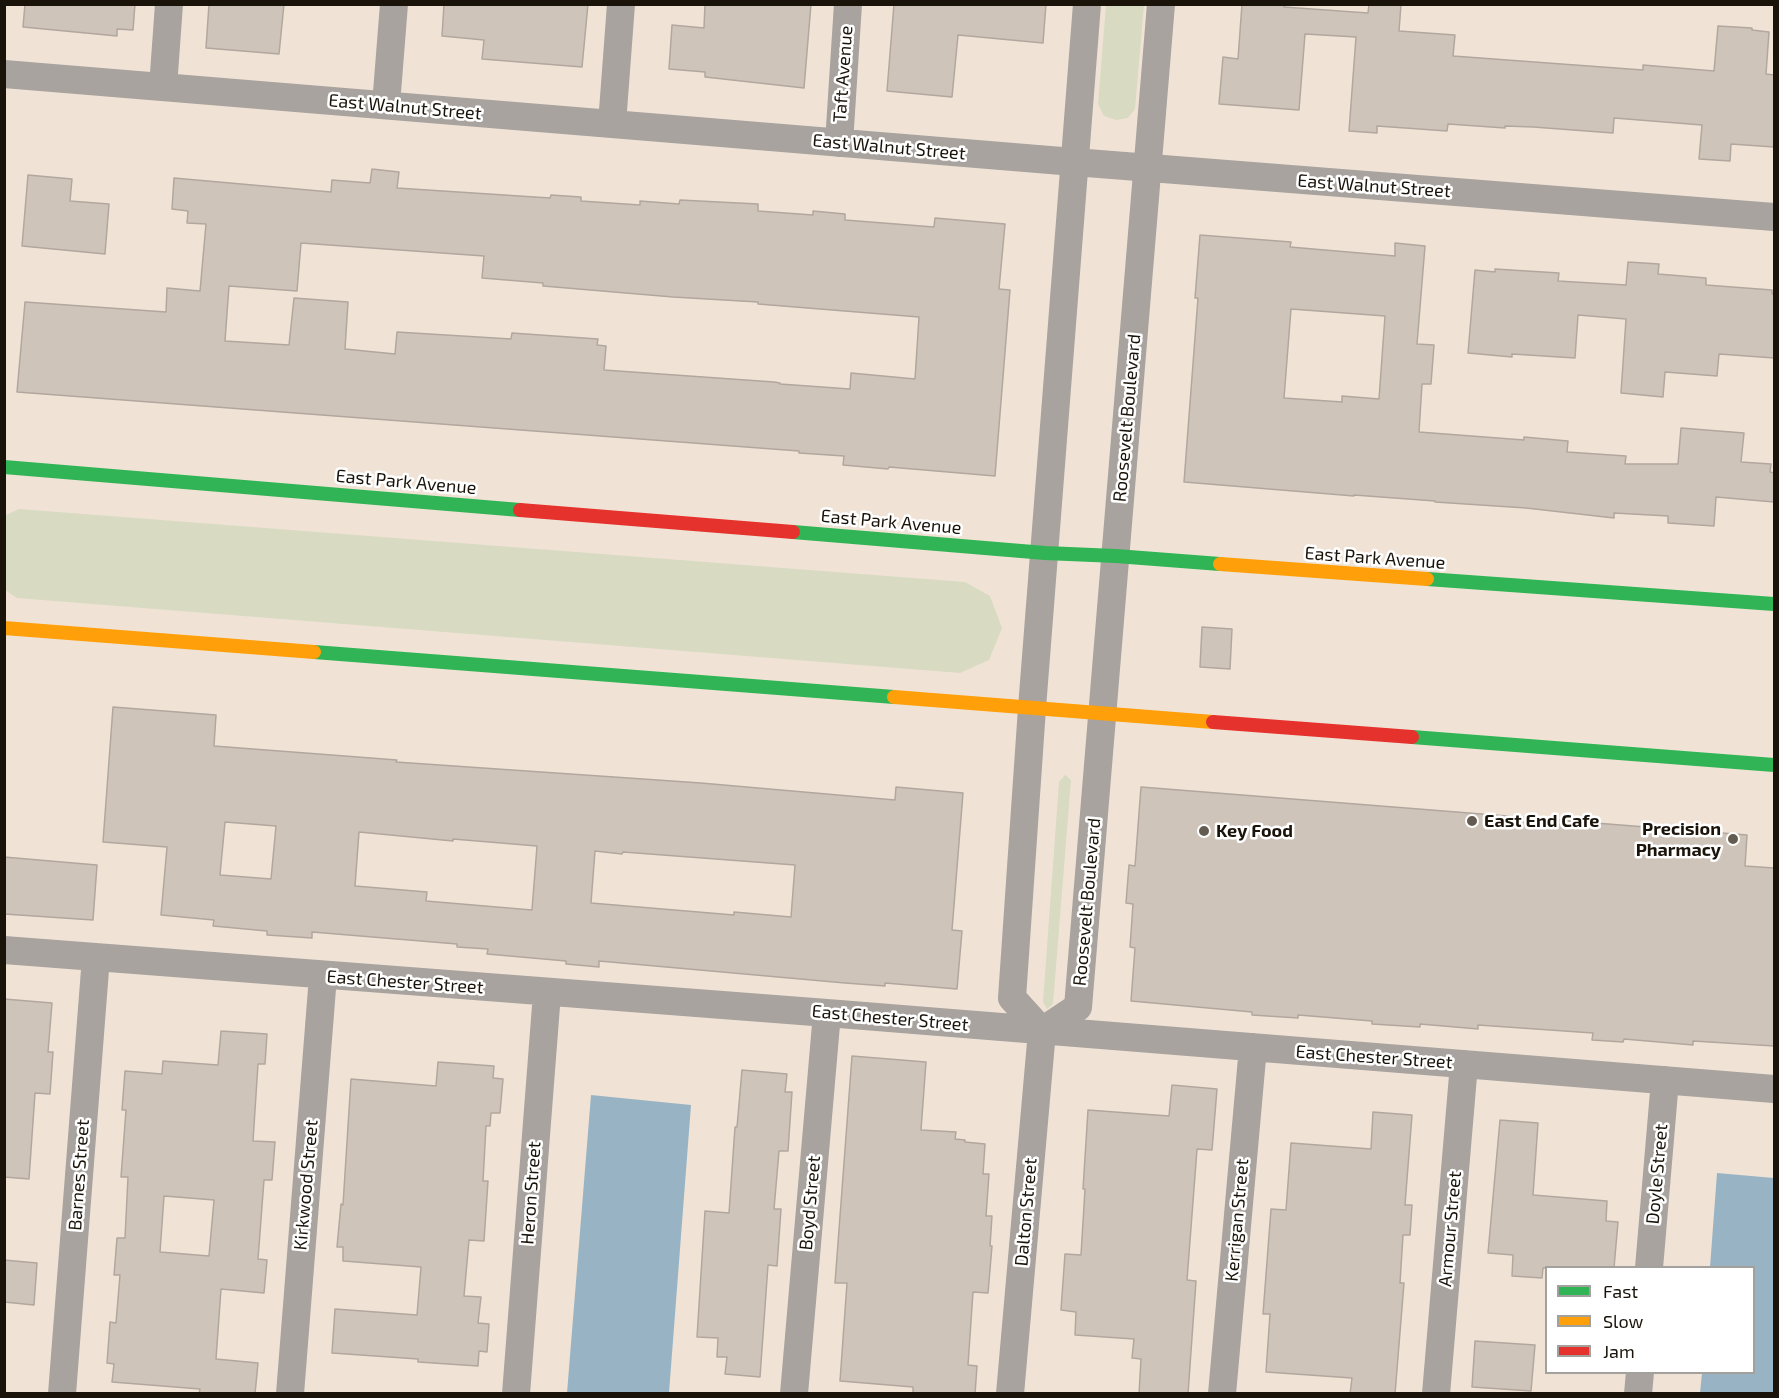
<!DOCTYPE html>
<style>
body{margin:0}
#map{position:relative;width:1779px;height:1398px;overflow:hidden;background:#f0e3d6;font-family:"Exo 2",sans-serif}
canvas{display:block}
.frame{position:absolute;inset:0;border:6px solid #1a130a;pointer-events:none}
.legend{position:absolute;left:1545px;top:1266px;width:210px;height:108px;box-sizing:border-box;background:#fff;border:2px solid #a3a19d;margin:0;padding:8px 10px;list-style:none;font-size:18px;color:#1a130a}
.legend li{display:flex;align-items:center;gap:12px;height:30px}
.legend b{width:30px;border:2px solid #a3a19d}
</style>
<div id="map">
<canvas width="1779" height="1398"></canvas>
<div class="frame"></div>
<ul class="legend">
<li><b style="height:8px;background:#30b455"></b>Fast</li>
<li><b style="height:8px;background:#ff9f0a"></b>Slow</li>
<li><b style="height:8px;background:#e5322d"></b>Jam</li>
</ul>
</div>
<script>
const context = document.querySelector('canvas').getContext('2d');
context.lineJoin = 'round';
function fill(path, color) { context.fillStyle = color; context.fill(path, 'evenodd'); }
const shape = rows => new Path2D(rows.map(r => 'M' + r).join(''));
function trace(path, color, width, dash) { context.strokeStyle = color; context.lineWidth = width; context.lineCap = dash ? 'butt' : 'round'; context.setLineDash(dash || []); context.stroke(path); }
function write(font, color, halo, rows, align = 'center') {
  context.font = font + ' "Exo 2",sans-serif'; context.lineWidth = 5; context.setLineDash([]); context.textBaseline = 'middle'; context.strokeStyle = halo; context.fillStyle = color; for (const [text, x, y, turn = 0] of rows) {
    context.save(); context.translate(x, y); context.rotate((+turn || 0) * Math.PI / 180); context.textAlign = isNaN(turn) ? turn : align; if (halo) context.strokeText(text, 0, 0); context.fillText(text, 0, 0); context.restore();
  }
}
const green = shape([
 [1106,5,1144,5,1135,109,1128,118,1116,120,1104,116,1098,104],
 [19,509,965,582,990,596,1002,628,989,660,960,673,17,598,5,590,4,516],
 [1065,775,1071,780,1053,1004,1047,1009,1043,1002,1059,782]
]);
const water = shape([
 [591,1095,691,1105,669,1393,567,1393],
 [1717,1173,1774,1178,1774,1393,1700,1393,1702,1373,1754,1372,1754,1268,1710,1267]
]);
const building = shape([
 [25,4,135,4,133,30,117,29,117,36,23,27,25,4],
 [209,4,284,4,279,54,206,48,209,4],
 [444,4,588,4,582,67,482,59,484,40,442,36,444,4],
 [705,4,811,4,804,88,705,77,705,72,669,69,672,25,704,28,705,4],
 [894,4,1046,4,1043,43,958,35,952,97,887,91,894,4],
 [1242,4,1285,4,1284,7,1368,13,1369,4,1401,4,1399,31,1455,35,1453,56,1643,70,1643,65,1714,71,1718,26,1752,28,1752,30,1769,32,1766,74,1774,75,1774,147,1731,144,1730,161,1699,159,1702,125,1614,118,1613,133,1533,127,1505,126,1505,128,1448,124,1447,131,1377,126,1377,133,1349,131,1356,37,1305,34,1299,110,1219,104,1223,57,1238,59,1242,4],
 [372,169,399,172,397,188,550,198,551,195,581,197,581,201,640,205,640,201,679,204,680,200,758,204,758,211,813,215,813,211,845,214,845,220,934,227,935,218,1005,224,999,289,1010,290,995,476,889,467,888,469,843,465,844,456,799,453,799,451,17,392,25,302,166,312,167,288,200,291,206,224,187,223,188,211,172,209,174,178,331,192,332,180,370,183,372,169],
 [301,243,484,256,482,278,543,283,543,286,673,297,758,302,758,304,919,317,915,379,851,373,850,389,780,384,780,383,774,382,604,370,606,346,597,345,598,339,512,333,511,339,397,332,395,354,345,349,348,302,294,298,289,345,225,341,229,286,297,291,301,243],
 [28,175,72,179,70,201,109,204,105,254,22,246,28,175],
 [1200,235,1291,242,1290,247,1395,256,1395,243,1425,246,1417,344,1434,345,1431,384,1422,384,1419,432,1524,440,1524,437,1568,441,1567,452,1626,456,1625,464,1678,464,1681,428,1744,433,1741,462,1771,464,1770,472,1774,473,1774,502,1716,497,1714,526,1668,523,1668,516,1614,513,1614,518,1526,508,1435,502,1435,501,1354,495,1354,496,1184,482,1198,298,1195,298,1200,235],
 [1291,309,1385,316,1379,399,1342,396,1342,402,1284,398,1291,309],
 [1628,262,1659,264,1658,274,1706,278,1706,285,1772,290,1772,294,1774,294,1774,358,1719,354,1717,376,1665,372,1663,397,1621,393,1626,319,1578,315,1575,358,1512,354,1512,357,1468,353,1475,270,1495,272,1495,269,1559,273,1558,281,1626,285,1628,262],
 [1202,627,1232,629,1230,669,1200,667,1202,627],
 [113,707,216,715,214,746,397,760,396,762,701,783,895,800,896,787,963,793,952,930,962,931,957,989,885,983,885,986,845,983,599,961,599,967,566,964,566,961,487,954,488,949,457,947,457,944,312,932,312,938,267,935,267,931,213,926,214,920,161,915,167,847,103,842,113,707],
 [225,822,276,826,271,879,220,875,225,822],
 [359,832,453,841,453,839,537,846,532,910,426,901,427,892,355,886,359,832],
 [595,851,622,854,623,852,795,865,791,917,734,912,734,915,591,903,595,851],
 [1141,787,1747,835,1745,866,1774,868,1774,1046,1693,1041,1693,1045,1624,1039,1623,1042,1592,1040,1593,1033,1478,1025,1478,1029,1420,1024,1420,1027,1372,1024,1372,1021,1298,1015,1298,1018,1252,1015,1252,1012,1131,1001,1135,948,1130,947,1133,904,1126,903,1129,865,1135,866,1141,787],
 [4,857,97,865,93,920,4,914,4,857],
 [4,999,52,1003,48,1052,53,1052,50,1094,35,1093,29,1179,4,1177,4,999],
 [221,1031,267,1034,265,1064,258,1064,253,1141,275,1142,272,1180,264,1180,258,1259,267,1260,264,1293,221,1289,216,1359,258,1363,255,1394,199,1394,200,1389,112,1382,114,1364,107,1363,110,1322,116,1323,120,1275,114,1275,117,1238,125,1238,128,1177,121,1177,126,1110,122,1110,125,1071,162,1074,163,1061,218,1065,221,1031],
 [164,1196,214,1200,209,1256,160,1252,164,1196],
 [852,1056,926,1062,921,1130,956,1132,955,1139,965,1140,965,1142,985,1144,983,1174,989,1174,986,1216,992,1216,990,1246,992,1246,988,1293,973,1292,968,1365,977,1366,975,1394,913,1394,913,1387,840,1381,847,1283,835,1283,852,1056],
 [438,1062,494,1066,493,1078,503,1079,500,1113,491,1113,490,1126,486,1126,483,1181,488,1181,484,1241,469,1240,464,1296,481,1297,478,1323,489,1324,487,1352,479,1351,478,1366,418,1362,418,1359,332,1353,335,1309,417,1315,421,1267,343,1261,343,1247,337,1247,341,1204,343,1205,351,1079,436,1086,438,1062],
 [742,1070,787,1074,785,1092,792,1092,788,1151,779,1151,774,1209,781,1209,777,1266,768,1265,760,1377,725,1374,727,1357,717,1357,718,1338,697,1337,705,1211,729,1213,735,1127,737,1127,742,1070],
 [1172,1085,1217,1089,1212,1150,1197,1149,1187,1280,1196,1281,1188,1394,1139,1394,1141,1359,1132,1358,1134,1339,1075,1335,1076,1312,1061,1310,1065,1254,1081,1255,1085,1189,1083,1189,1088,1110,1169,1116,1172,1085],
 [1373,1112,1412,1115,1405,1205,1412,1205,1410,1235,1403,1235,1400,1283,1404,1283,1395,1394,1350,1394,1352,1378,1266,1372,1270,1314,1263,1314,1271,1209,1286,1210,1291,1143,1371,1149,1373,1112],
 [1500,1120,1538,1123,1533,1195,1607,1201,1606,1221,1618,1222,1614,1268,1543,1268,1542,1278,1512,1276,1513,1255,1488,1253,1500,1120],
 [4,1260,37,1263,34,1305,4,1302,4,1260],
 [1475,1341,1535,1345,1531,1391,1472,1387,1475,1341]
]);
const street = shape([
 [4,74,1074,162,1774,217],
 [163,87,169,4],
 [386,105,394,4],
 [612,124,621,4],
 [839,143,848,4],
 [4,950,827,1013,1774,1089],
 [1042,1031,1078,1007,1161,4],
 [1042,1031,1012,998,1032,708,1087,4],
 [1649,1268,1665,1080],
 [62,1394,96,957],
 [290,1394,323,976],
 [516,1394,547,993],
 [794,1394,827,1013],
 [1010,1394,1042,1031],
 [1222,1394,1253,1047],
 [1436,1394,1464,1064],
 [1638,1394,1640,1372]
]);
const fast = shape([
 [4,467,520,510],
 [793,532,1045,553,1116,556,1220,564],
 [1427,579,1774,604],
 [314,652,894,697],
 [1412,737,1774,765]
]);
const slow = shape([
 [1220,564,1427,579],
 [4,628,314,652],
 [894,697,1213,722]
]);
const jam = shape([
 [520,510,793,532],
 [1213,722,1412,737]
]);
const markers = [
 [1472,821,6,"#655c51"],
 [1204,831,6,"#655c51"],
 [1733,839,6,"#655c51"]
];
const streetNames = [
 ["Taft Avenue",843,74,-86],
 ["East Walnut Street",405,107,5],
 ["East Walnut Street",889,147,5],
 ["East Walnut Street",1374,186,4],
 ["Roosevelt Boulevard",1127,418,-85],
 ["East Park Avenue",406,482,5],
 ["East Park Avenue",891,522,5],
 ["East Park Avenue",1375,558,4],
 ["Roosevelt Boulevard",1087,902,-85],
 ["East Chester Street",405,982,4],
 ["East Chester Street",890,1018,5],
 ["East Chester Street",1374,1057,4],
 ["Doyle Street",1657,1174,-85],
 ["Barnes Street",79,1175,-86],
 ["Kirkwood Street",306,1185,-85],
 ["Heron Street",531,1193,-86],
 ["Boyd Street",810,1203,-85],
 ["Dalton Street",1026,1212,-85],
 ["Kerrigan Street",1237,1220,-85],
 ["Armour Street",1450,1229,-85]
];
const poiNames = [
 ["East End Cafe",1484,821],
 ["Precision",1721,829,"right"],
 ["Pharmacy",1721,850,"right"],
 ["Key Food",1216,831]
];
fill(green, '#d8dac2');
fill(water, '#98b4c4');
fill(building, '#cfc4ba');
trace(building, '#b2a79e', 1.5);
trace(street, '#a8a39e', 28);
trace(fast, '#30b455', 14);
trace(slow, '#ff9f0a', 14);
trace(jam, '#e5322d', 14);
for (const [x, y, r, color] of markers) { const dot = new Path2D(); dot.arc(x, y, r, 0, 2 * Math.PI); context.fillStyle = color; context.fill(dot); trace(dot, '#fff', 2); }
write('18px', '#1a130a', '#fff', streetNames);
write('bold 18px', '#1a130a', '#fff', poiNames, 'left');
</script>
